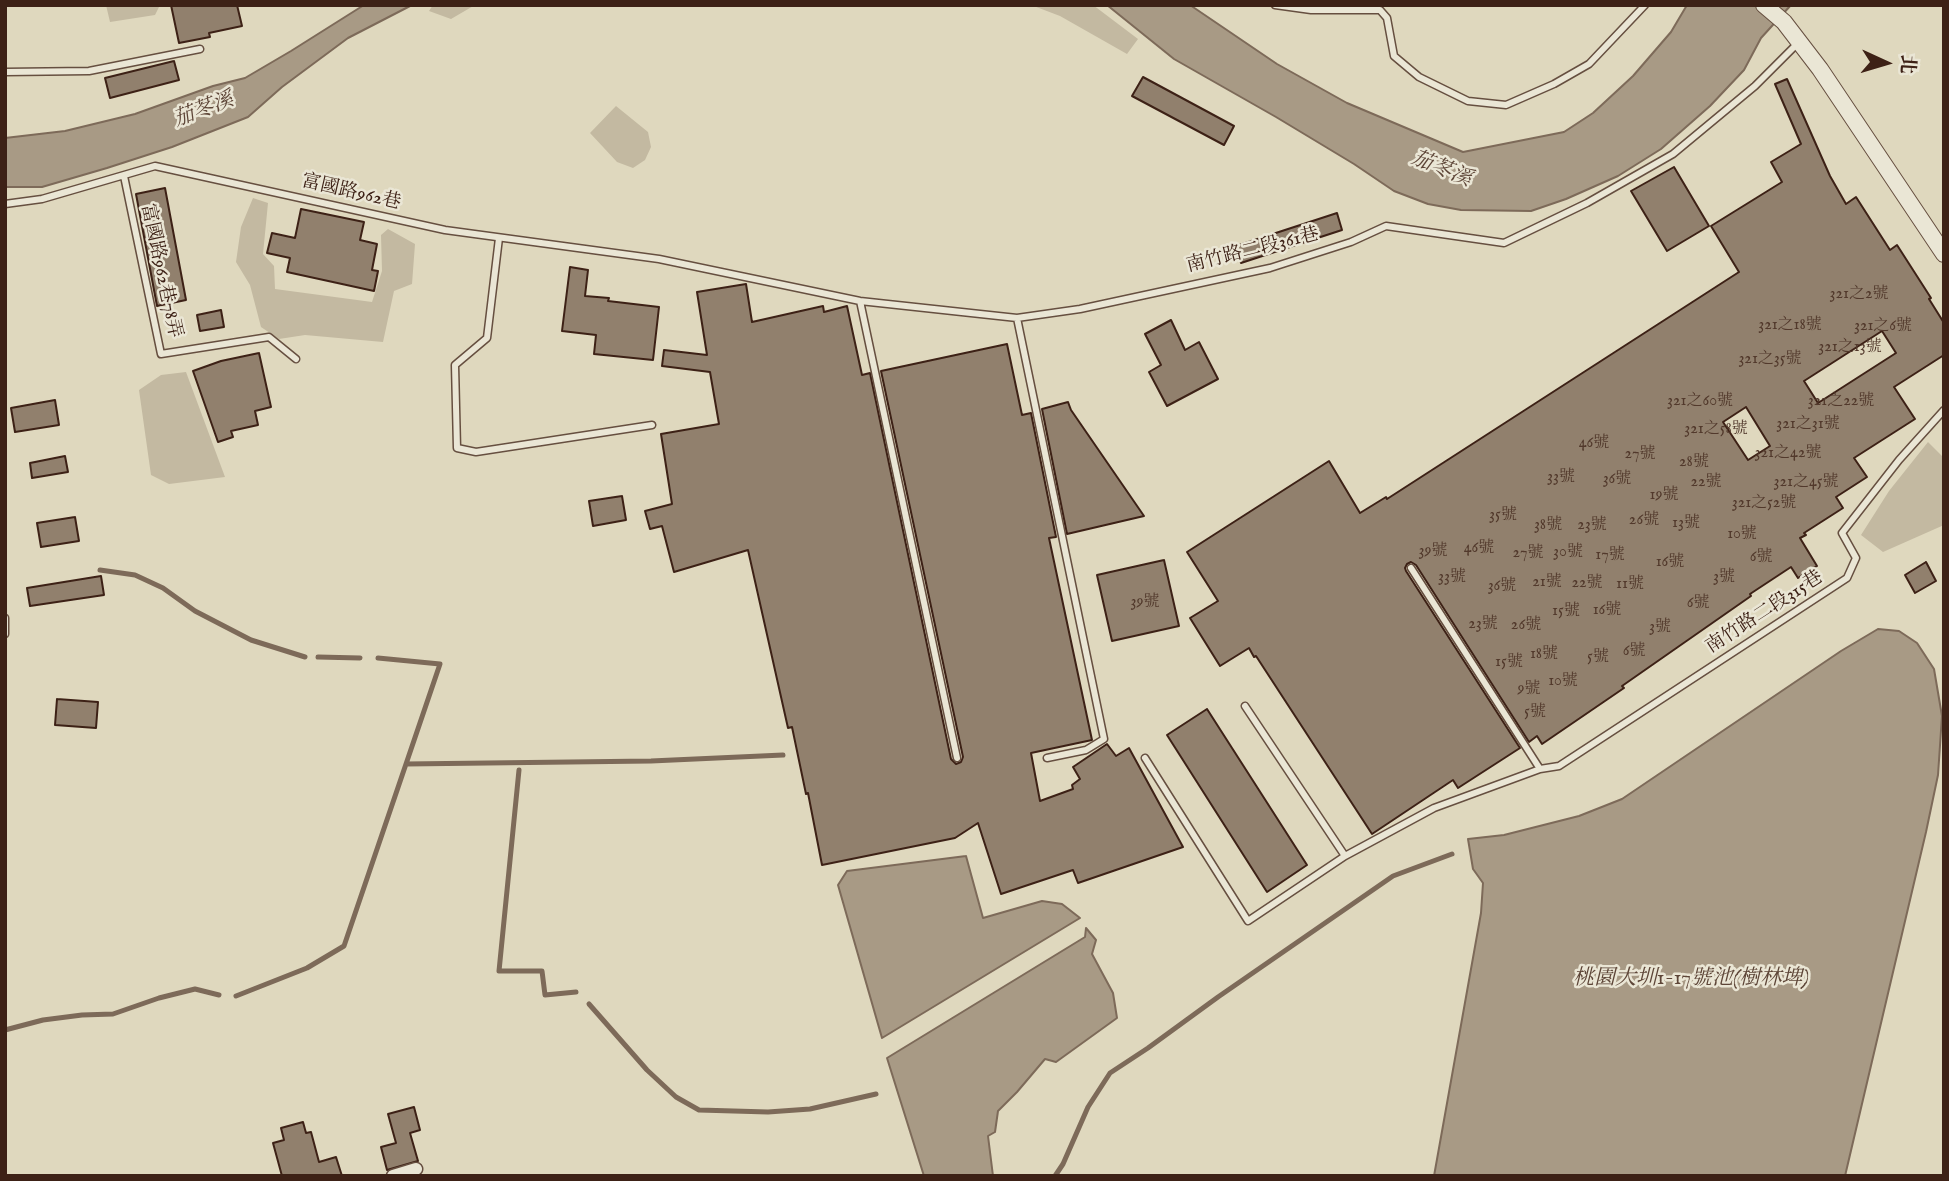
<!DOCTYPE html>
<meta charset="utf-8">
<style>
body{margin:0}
#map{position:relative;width:1949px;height:1181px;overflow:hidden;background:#dfd8be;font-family:"IM FELL English","Noto Serif TC",serif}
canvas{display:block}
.frame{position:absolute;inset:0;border:7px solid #3d2116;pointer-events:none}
.north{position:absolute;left:1851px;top:28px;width:70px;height:70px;-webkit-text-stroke:5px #eae6d5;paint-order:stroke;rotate:94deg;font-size:19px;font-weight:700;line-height:28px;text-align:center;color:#3d2116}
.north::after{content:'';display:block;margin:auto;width:24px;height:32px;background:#3d2116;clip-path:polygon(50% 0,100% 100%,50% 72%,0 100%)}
</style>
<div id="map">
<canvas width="1949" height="1181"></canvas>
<div class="frame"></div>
<div class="north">北</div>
</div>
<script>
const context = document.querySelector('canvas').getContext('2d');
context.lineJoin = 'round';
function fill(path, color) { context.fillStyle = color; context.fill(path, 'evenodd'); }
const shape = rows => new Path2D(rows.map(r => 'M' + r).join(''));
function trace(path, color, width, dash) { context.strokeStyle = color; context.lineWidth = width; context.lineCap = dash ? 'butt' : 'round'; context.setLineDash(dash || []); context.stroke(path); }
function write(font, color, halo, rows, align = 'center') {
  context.font = font + ' "IM FELL English","Noto Serif TC",serif'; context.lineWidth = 5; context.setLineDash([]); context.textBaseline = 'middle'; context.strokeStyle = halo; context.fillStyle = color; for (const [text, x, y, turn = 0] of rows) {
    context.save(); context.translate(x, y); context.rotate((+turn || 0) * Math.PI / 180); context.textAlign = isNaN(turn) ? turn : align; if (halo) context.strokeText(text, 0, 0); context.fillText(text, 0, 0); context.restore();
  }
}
const green = shape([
 [106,5,160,5,155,15,110,22],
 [433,5,475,5,451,19,429,11],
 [1031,5,1093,5,1138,39,1127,54,1060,16],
 [616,106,648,132,651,147,645,160,633,168,617,162,590,133],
 [253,198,268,203,263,254,274,266,275,289,372,302,382,271,381,235,388,229,415,244,412,284,394,291,383,342,305,335,279,339,261,327,250,285,236,262,241,227],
 [186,372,225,477,169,484,151,475,139,390,161,375],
 [1928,442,1944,458,1944,525,1883,552,1861,535,1889,491]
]);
const water = shape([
 [364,5,412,5,348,38,282,87,248,117,172,147,107,168,42,187,5,187,5,138,65,131,135,114,213,86,245,78,291,51,364,5],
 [1107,5,1190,5,1277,64,1347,103,1463,152,1564,132,1593,113,1633,76,1671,32,1687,5,1791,5,1761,38,1744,70,1710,106,1661,149,1618,176,1566,199,1531,211,1461,210,1428,204,1394,191,1354,164,1276,117,1174,59,1107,5],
 [1878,629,1899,631,1917,643,1934,669,1942,716,1938,775,1926,832,1845,1176,1434,1176,1481,913,1483,883,1473,869,1468,839,1504,835,1579,816,1622,799,1841,651,1878,629],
 [966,856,983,918,1042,901,1062,904,1080,918,882,1038,838,885,847,871,966,856],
 [1086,928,1096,940,1092,954,1113,993,1117,1018,1056,1062,1045,1059,1017,1092,998,1111,995,1132,988,1136,993,1176,924,1176,887,1058,1085,937,1086,928]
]);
const stream = shape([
 [100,570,135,575,163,588,195,611,251,640,305,657],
 [318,657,360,658],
 [378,658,440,664,406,764],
 [519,770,499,971,542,971,545,995,576,992],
 [236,996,307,968,344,946,406,764,651,761,783,755],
 [589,1004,647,1070,676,1097,699,1110,768,1112,810,1109,876,1094],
 [5,1030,43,1020,82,1015,113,1014,159,998,195,989,219,995],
 [1055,1176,1063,1164,1088,1107,1110,1073,1148,1048,1218,997,1393,876,1452,854]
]);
const building = shape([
 [171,5,237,5,242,26,209,33,210,37,179,43,171,5],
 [174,61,179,80,110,98,105,78,174,61],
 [1143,77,1234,126,1224,145,1132,96,1143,77],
 [1787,79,1830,176,1846,204,1856,197,1890,250,1897,245,1931,298,1929,299,1944,323,1944,355,1894,387,1915,419,1854,458,1867,477,1836,497,1843,508,1804,533,1806,535,1800,538,1817,566,1798,578,1791,567,1750,594,1751,596,1622,686,1624,688,1542,744,1537,736,1529,742,1416,565,1411,562,1407,564,1405,568,1406,571,1520,748,1458,788,1453,780,1372,834,1256,656,1254,657,1249,648,1220,666,1190,618,1218,601,1187,552,1329,461,1360,513,1386,497,1387,499,1739,272,1711,226,1782,182,1771,162,1801,144,1775,84,1787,79],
 [1882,331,1896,353,1818,403,1804,381,1882,331],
 [1746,407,1770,446,1748,460,1723,422,1746,407],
 [1674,167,1709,226,1667,251,1631,191,1674,167],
 [165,188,186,300,157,306,136,194,165,188],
 [301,209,364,222,360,240,377,244,372,270,378,271,374,291,287,272,290,258,267,253,272,233,295,238,301,209],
 [1337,213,1342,230,1241,263,1236,246,1337,213],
 [570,267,588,270,585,296,609,298,608,301,659,307,653,360,594,354,596,335,562,331,570,267],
 [746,284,752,322,823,306,824,312,847,306,862,375,870,373,951,759,956,764,961,762,963,757,881,371,1007,344,1022,415,1031,413,1056,537,1049,538,1092,740,1031,753,1040,801,1073,789,1072,785,1080,779,1073,767,1107,744,1116,756,1129,748,1183,847,1078,883,1073,870,1001,894,978,823,955,838,822,865,808,793,806,794,792,727,788,728,748,550,674,572,662,526,650,529,645,511,672,504,661,434,719,424,710,372,662,366,664,350,707,355,697,292,746,284],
 [221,310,224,327,200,331,197,315,221,310],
 [1171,320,1185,350,1199,342,1218,379,1167,406,1149,372,1161,365,1145,334,1171,320],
 [259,353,271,407,255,411,258,425,231,431,233,437,218,442,193,371,221,361,259,353],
 [55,400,59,425,15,432,11,408,55,400],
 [1068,402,1071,410,1144,516,1067,534,1042,409,1068,402],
 [65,456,68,472,32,478,30,463,65,456],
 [622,496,626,520,593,526,589,501,622,496],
 [75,517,79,541,41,547,37,523,75,517],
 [1164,560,1179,626,1112,641,1097,575,1164,560],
 [1926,562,1936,581,1915,593,1905,575,1926,562],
 [101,576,104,595,30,606,27,588,101,576],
 [57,699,98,702,96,728,55,725,57,699],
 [1207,709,1307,865,1267,892,1167,735,1207,709],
 [414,1107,420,1130,410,1133,418,1161,387,1170,381,1147,396,1143,388,1114,414,1107],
 [303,1122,306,1133,311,1132,319,1162,336,1157,342,1176,282,1176,273,1143,284,1140,281,1128,303,1122]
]);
const service = shape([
 [1275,5,1311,10,1380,10,1387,18,1394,56,1419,77,1468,101,1506,105,1554,84,1589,64,1645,5],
 [5,72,89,71,200,49],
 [124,176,161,354,269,337,296,359],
 [5,204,42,199,155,166,445,230,659,259,860,301,1017,318,1080,309,1270,268,1351,242,1386,226,1504,243,1587,203,1673,154,1755,86,1798,43],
 [499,238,487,338,455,365,457,448,476,452,652,425],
 [860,301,957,758],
 [1017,318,1104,739,1086,750,1047,758],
 [1411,568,1540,769,1559,766,1847,578,1856,558,1842,533,1899,460,1944,410],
 [5,618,5,634],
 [1245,706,1345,856,1434,808,1540,769],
 [1145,758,1248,921,1345,856]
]);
const minor = shape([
 [393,1176,416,1169]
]);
const tertiary = shape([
 [1764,5,1784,22,1820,69,1944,254]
]);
const numberNames = [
 ["321之2號",1859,295],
 ["321之18號",1790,326],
 ["321之6號",1883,327],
 ["321之13號",1850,348],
 ["321之35號",1770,360],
 ["321之60號",1700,402],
 ["321之22號",1841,402],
 ["321之31號",1808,425],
 ["321之58號",1716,430],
 ["46號",1594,444],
 ["321之42號",1788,454],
 ["27號",1640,455],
 ["28號",1694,463],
 ["33號",1561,478],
 ["36號",1617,480],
 ["22號",1706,483],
 ["321之45號",1806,483],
 ["19號",1664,496],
 ["321之52號",1764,504],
 ["35號",1503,516],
 ["26號",1644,521],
 ["13號",1686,524],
 ["38號",1548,526],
 ["23號",1592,526],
 ["10號",1742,535],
 ["46號",1479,549],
 ["39號",1433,552],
 ["30號",1568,553],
 ["27號",1528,554],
 ["17號",1610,556],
 ["6號",1761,558],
 ["16號",1670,563],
 ["33號",1452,578],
 ["3號",1724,578],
 ["21號",1547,583],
 ["22號",1587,584],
 ["11號",1630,585],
 ["36號",1502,587],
 ["39號",1145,603],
 ["6號",1698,604],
 ["16號",1607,611],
 ["15號",1566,612],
 ["23號",1483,625],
 ["26號",1526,626],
 ["3號",1660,628],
 ["6號",1634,652],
 ["18號",1544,655],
 ["5號",1598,658],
 ["15號",1509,663],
 ["10號",1563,682],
 ["9號",1529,690],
 ["5號",1535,713]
];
const streetNames = [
 ["富國路962巷",351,193,13],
 ["南竹路二段361巷",1253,251,-14],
 ["富國路962巷78弄",160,271,78],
 ["南竹路二段315巷",1765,613,-33]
];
const waterNames = [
 ["茄苳溪",204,111,-21],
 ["茄苳溪",1441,170,22],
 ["桃園大圳1-17號池(樹林埤)",1691,980]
];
fill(green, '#c3b9a1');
fill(water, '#a89a85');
trace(water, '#7d6a59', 2);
trace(stream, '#7d6a59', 5);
fill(building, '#91806d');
trace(building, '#3d2116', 2);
trace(service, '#664f40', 9);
trace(minor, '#664f40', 15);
trace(tertiary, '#664f40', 18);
trace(service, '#eae6d5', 6);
trace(minor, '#eae6d5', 12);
trace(tertiary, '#eae6d5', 16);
write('16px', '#52392c', null, numberNames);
write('19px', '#3d2116', '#eae6d5', streetNames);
write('italic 21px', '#5d4537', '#eae6d5', waterNames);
</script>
